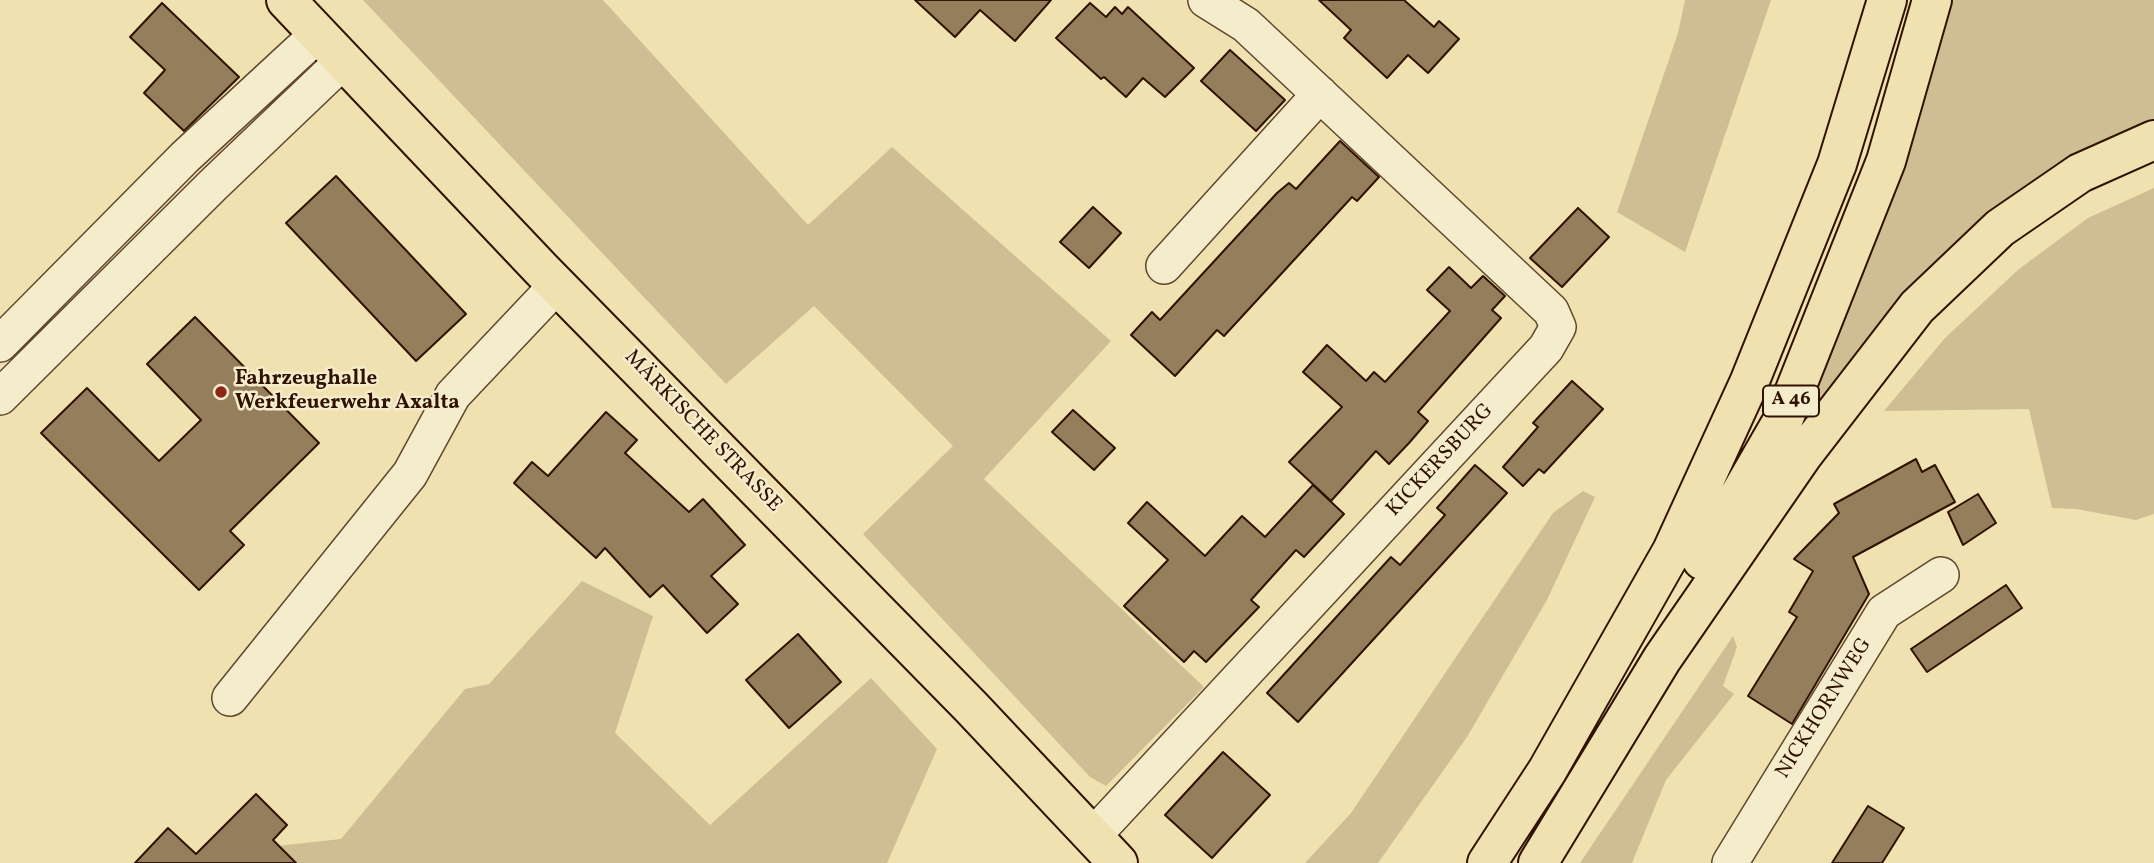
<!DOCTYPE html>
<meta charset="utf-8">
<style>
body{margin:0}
canvas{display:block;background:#f0e1b1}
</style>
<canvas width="2154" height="863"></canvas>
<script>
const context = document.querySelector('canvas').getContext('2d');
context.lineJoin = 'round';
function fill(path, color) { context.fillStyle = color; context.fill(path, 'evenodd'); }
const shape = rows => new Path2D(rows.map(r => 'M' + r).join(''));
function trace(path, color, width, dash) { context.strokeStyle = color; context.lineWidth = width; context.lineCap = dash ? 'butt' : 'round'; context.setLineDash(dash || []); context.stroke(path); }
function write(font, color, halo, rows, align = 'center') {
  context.font = font + ' Vollkorn,serif'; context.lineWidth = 5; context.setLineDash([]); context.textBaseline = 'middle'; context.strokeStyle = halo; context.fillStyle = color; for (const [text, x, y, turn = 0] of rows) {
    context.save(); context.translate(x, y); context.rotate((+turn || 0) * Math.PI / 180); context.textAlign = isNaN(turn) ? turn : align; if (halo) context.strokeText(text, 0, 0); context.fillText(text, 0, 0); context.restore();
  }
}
const green = shape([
 [363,0,603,0,808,225,892,147,1111,341,984,479,1204,687,1106,786,1090,777,863,534,953,446,814,306,726,384],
 [1685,0,1771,0,1685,252,1617,212,1678,33],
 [1944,0,2154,0,2154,122,1963,239,1884,316,1771,466],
 [2154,188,2154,514,2136,520,2076,509,2052,508,2029,409,1884,411,1945,338,2019,269,2088,218],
 [1583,491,1595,497,1547,600,1467,737,1378,863,1305,863,1351,813,1553,513],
 [582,581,653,616,615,733,710,825,871,678,937,749,887,863,294,863,277,846,341,839,465,689,489,684],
 [1733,636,1737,647,1723,686,1734,694,1666,780,1632,863,1580,863]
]);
const building = shape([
 [915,0,1051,0,1015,41,980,10,955,37,915,0],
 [1319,0,1404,0,1434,27,1439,21,1459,39,1428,73,1408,55,1387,78,1344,38,1351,30,1319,0],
 [162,3,239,77,184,131,144,93,165,70,130,37,162,3],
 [1090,3,1106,17,1115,7,1122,14,1128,7,1194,68,1165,97,1143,78,1126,97,1104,77,1101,79,1056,38,1090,3],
 [1230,50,1285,100,1256,131,1201,81,1230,50],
 [1340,141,1379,177,1357,201,1352,197,1224,336,1217,330,1175,376,1131,335,1152,312,1160,320,1277,193,1289,183,1296,189,1340,141],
 [336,176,466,314,416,361,286,223,336,176],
 [1093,207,1121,233,1089,268,1060,242,1093,207],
 [1578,208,1609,237,1562,287,1530,258,1578,208],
 [1449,267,1471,288,1483,276,1505,296,1492,310,1501,318,1418,412,1428,421,1409,443,1389,464,1376,451,1331,501,1289,462,1342,407,1303,372,1327,345,1366,381,1374,372,1385,382,1450,311,1427,290,1449,267],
 [195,317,319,443,230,531,244,545,199,590,41,433,87,388,159,461,201,420,147,364,195,317],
 [1572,381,1603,409,1544,473,1539,469,1523,486,1503,467,1538,427,1533,423,1572,381],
 [1073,410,1115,448,1094,470,1052,432,1073,410],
 [606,412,637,440,625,453,689,512,703,499,745,545,711,576,738,604,707,633,663,585,650,597,605,548,596,558,514,483,532,462,548,476,606,412],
 [1916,459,1922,472,1935,465,1955,502,1853,557,1869,594,1792,724,1748,696,1797,617,1789,612,1813,571,1794,559,1839,513,1834,504,1916,459],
 [1475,465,1507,493,1298,722,1267,693,1391,557,1400,565,1445,515,1437,508,1475,465],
 [1313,485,1344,514,1304,557,1296,550,1251,600,1259,607,1206,662,1194,651,1184,662,1124,606,1168,560,1128,523,1147,502,1205,556,1242,516,1265,537,1313,485],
 [1978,494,1996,523,1963,545,1948,512,1978,494],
 [2006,585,2022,608,1927,672,1911,649,2006,585],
 [798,634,841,682,789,728,746,680,798,634],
 [1223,752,1270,795,1212,858,1165,815,1223,752],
 [256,794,287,825,273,840,296,863,135,863,168,828,196,854,256,794],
 [1868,806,1904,828,1882,863,1832,863,1868,806]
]);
const minor = shape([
 [1164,266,1320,94],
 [0,344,185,157,318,34],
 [0,397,213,185,343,61],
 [230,698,410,474,453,395,557,285],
 [1093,836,1546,348,1558,327,1551,311,1246,25,1206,0],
 [1730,863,1884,612,1941,575]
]);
const major = shape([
 [286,0,541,269,971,707,1118,863]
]);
const highway = shape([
 [1702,560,1784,418,1886,161,1932,0],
 [1487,863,1547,771,1672,551,1749,383,1837,164,1887,0],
 [1538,863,1662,659,1802,456,1917,307,2000,228,2080,173,2154,140]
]);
const markers = [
 [221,392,7,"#8f2418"]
];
const shields = [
 [1791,401,56]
];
const shieldNames = [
 ["A 46",1791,401]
];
const poiNames = [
 ["Fahrzeughalle",235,380],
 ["Werkfeuerwehr Axalta",235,404]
];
const streetNames = [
 ["MÄRKISCHE STRASSE",702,432,46],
 ["KICKERSBURG",1441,461,-47],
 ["NICKHORNWEG",1825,709,-58]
];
fill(green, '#cfbe93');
fill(building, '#947e5c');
trace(building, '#301200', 2);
trace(minor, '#60462c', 38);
trace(major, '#301200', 42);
trace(highway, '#301200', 42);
trace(minor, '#f5eccc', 35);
trace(major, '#f0e1b1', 38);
trace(highway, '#f0e1b1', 38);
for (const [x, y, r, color] of markers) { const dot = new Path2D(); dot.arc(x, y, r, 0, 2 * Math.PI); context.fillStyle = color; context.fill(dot); trace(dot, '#f5eccc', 2.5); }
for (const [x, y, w] of shields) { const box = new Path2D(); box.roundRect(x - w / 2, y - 15.5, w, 31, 5); context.fillStyle = '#f5eccc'; context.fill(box); trace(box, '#301200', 2); }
write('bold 19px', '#301200', null, shieldNames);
write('bold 21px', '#301200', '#f5eccc', poiNames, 'left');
write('21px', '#301200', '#f5eccc', streetNames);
</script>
